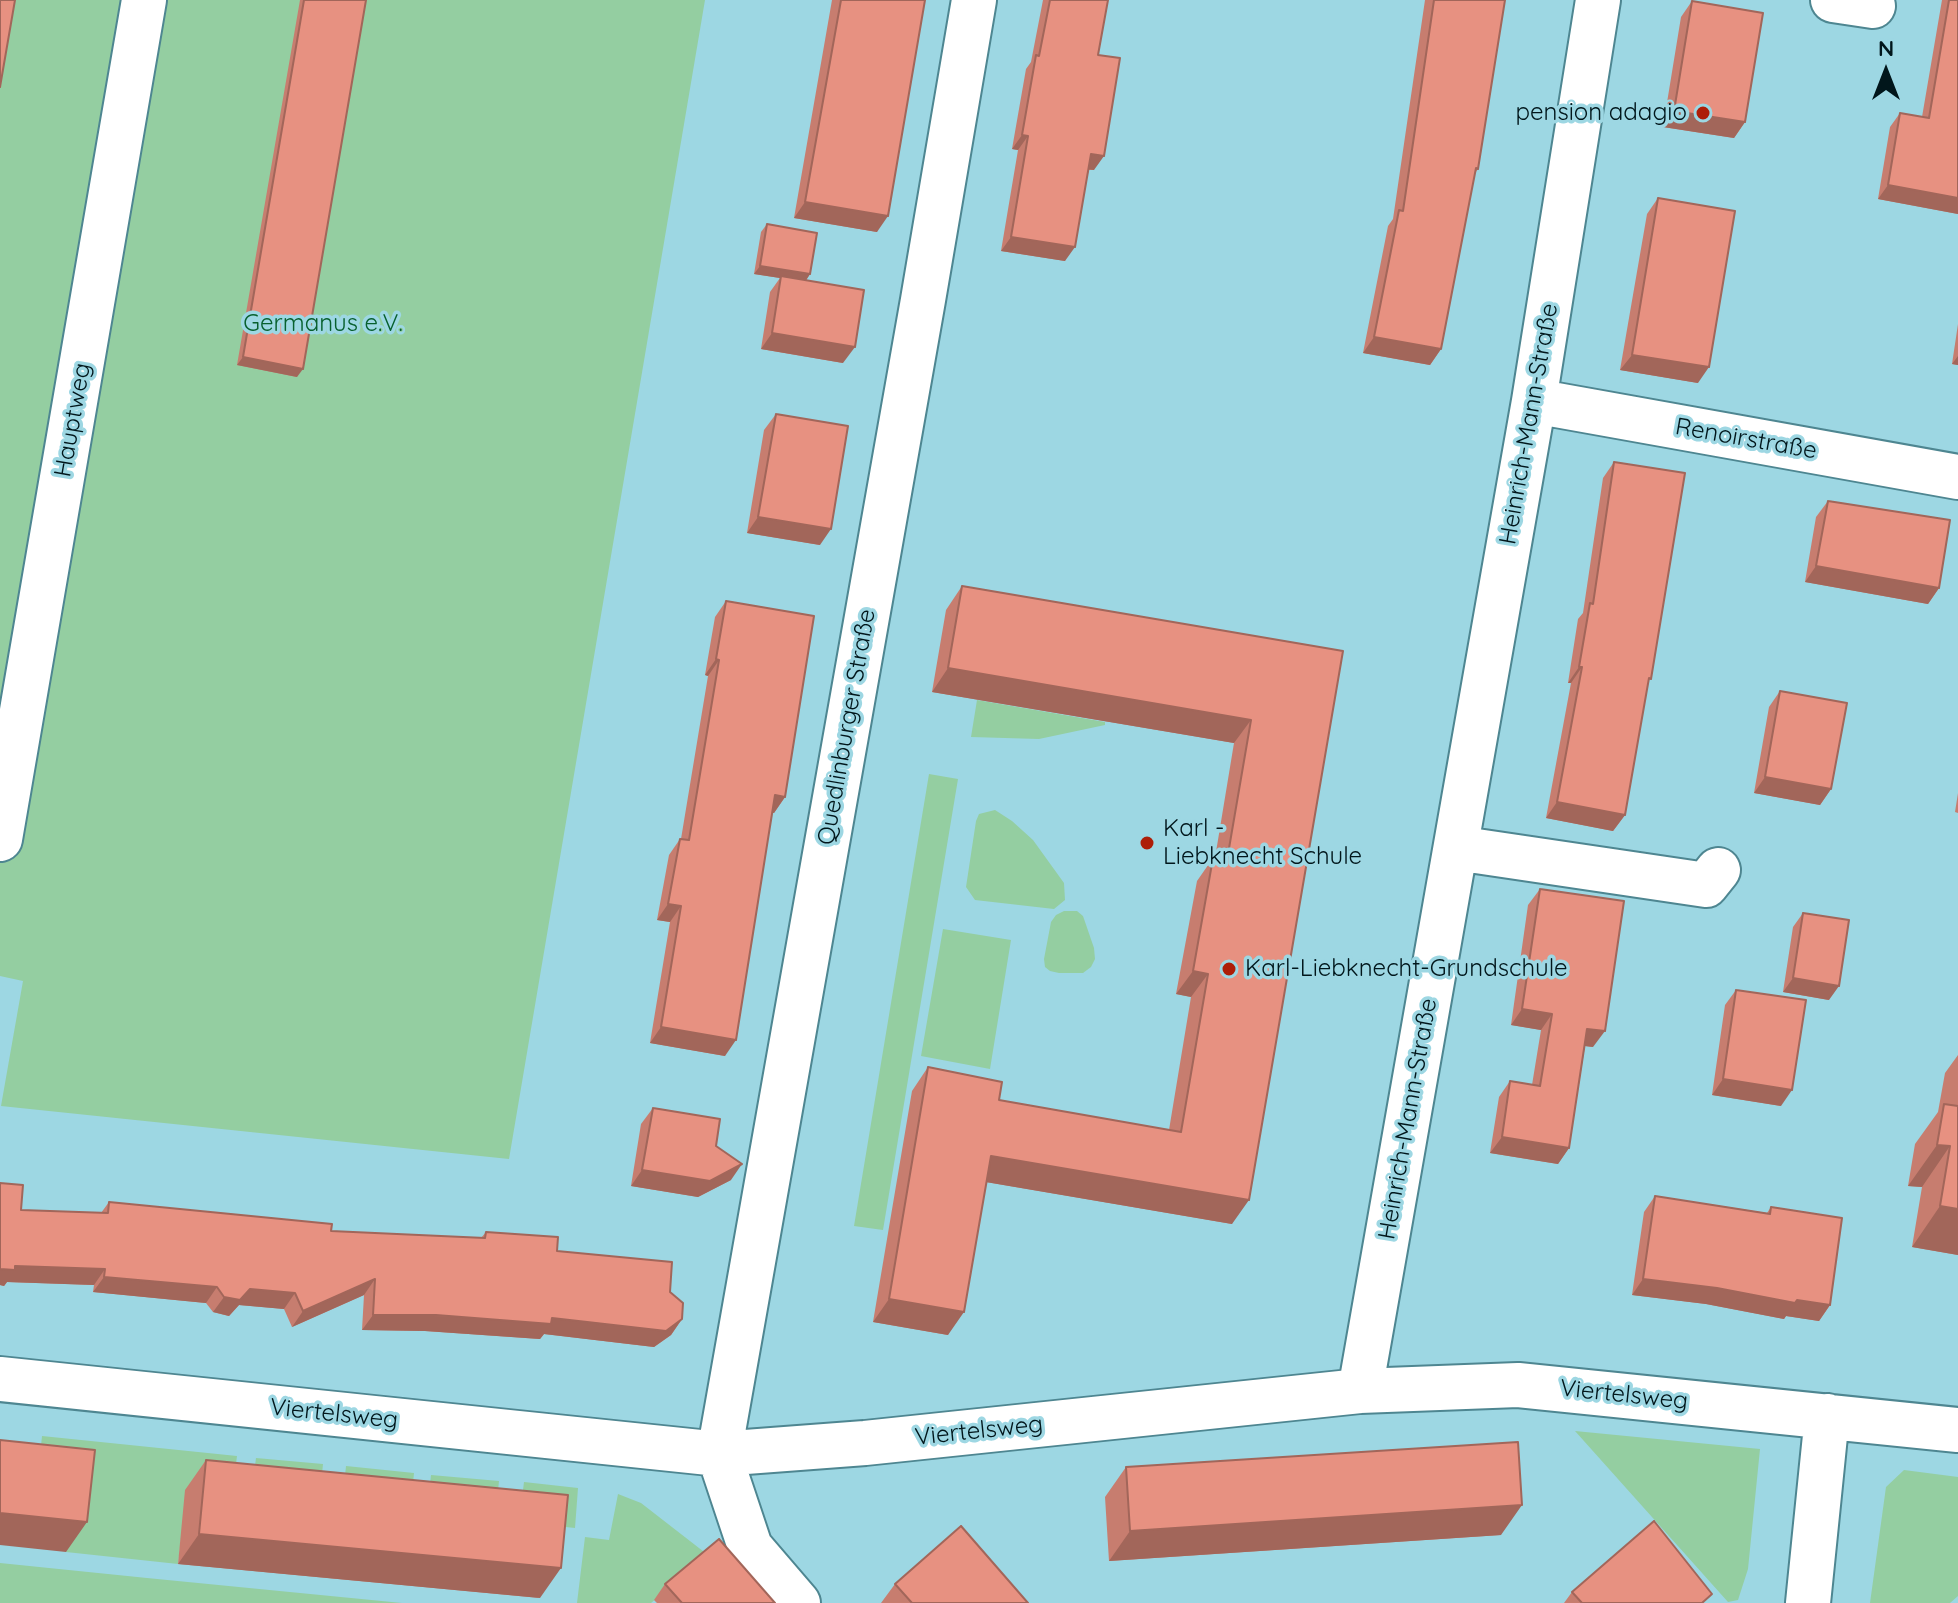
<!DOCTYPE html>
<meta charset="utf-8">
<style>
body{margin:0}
#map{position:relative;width:1958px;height:1603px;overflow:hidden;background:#9dd7e3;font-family:Quicksand,sans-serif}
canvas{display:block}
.north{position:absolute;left:1846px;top:32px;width:80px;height:80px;-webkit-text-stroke:6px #9dd7e3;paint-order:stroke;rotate:0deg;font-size:22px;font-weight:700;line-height:32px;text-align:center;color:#01161b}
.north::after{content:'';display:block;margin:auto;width:28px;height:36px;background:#01161b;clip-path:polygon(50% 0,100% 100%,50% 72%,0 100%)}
</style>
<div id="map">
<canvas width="1958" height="1603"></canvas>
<div class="north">N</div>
</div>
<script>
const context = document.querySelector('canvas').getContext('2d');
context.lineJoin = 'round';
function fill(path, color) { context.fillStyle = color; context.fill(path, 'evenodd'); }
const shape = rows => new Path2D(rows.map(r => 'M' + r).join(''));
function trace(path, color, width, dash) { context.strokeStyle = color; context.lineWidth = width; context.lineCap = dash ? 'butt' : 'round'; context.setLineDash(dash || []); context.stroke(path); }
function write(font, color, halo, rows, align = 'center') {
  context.font = font + ' Quicksand,sans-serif'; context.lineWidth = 7; context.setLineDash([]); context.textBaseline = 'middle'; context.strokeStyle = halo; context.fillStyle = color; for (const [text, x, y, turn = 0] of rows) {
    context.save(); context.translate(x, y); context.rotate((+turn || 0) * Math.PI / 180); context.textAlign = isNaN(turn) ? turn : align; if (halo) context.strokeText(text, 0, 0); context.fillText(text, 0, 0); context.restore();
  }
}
const green = shape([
 [0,0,705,0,509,1159,1,1106,23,981,0,976],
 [977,700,1105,722,1105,725,1039,739,971,737],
 [929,774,958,779,883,1230,854,1226],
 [995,810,1012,821,1033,840,1064,883,1065,900,1054,909,975,900,966,887,976,821,979,814],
 [1064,911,1077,911,1083,916,1094,948,1095,959,1091,967,1083,973,1059,973,1050,971,1045,967,1044,959,1051,922,1056,915],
 [943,929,1011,940,990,1069,921,1056],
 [1575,1431,1760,1449,1748,1569,1738,1600,1728,1602],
 [42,1436,237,1456,232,1495,182,1530,178,1564,66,1552,74,1480,38,1475],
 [256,1458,323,1464,319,1504,251,1497],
 [346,1466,414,1473,410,1512,342,1505],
 [1904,1470,1958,1477,1958,1596,1950,1603,1870,1603,1886,1487],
 [431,1475,499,1481,495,1520,427,1513],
 [524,1482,578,1488,575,1528,519,1522],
 [618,1494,641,1503,708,1555,651,1603,577,1603,585,1537,609,1540],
 [0,1563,147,1578,402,1603,0,1603]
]);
const minor = shape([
 [1833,0,1873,6],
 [1534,401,1958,477],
 [0,839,144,0],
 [1456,848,1706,885,1718,870],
 [0,1379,719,1454,865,1443,1360,1391,1518,1385,1958,1430],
 [1360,1391,1534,401,1598,0],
 [798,1603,750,1547,719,1454,923,300,974,0],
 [1808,1603,1827,1416]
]);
const wall = shape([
 [300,0,366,0,297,377,237,365],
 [832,0,925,0,877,232,794,218],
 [1043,0,1108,0,1098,55,1094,170,1089,170,1065,261,1001,251,1018,150,1012,149,1026,69,1031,62],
 [1425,0,1505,0,1478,169,1475,173,1441,349,1430,365,1363,353,1388,226,1393,219],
 [1942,0,1958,0,1958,214,1878,199,1890,127,1900,113,1922,117],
 [1692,1,1745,122,1734,138,1663,127,1681,17],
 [1658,198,1698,383,1620,370,1647,214],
 [767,224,810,274,806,280,843,363,761,349,770,292,780,278,754,274,761,232],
 [1958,324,1958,365,1952,364],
 [776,414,820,545,747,533,764,430],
 [1614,462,1648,683,1625,815,1613,831,1546,818,1571,683,1568,683,1578,619,1583,613,1603,478],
 [1828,501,1939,588,1928,604,1805,582,1816,517],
 [962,586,1343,651,1232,1224,986,1182,948,1335,873,1322,912,1091,928,1067,999,1100,1169,1130,1191,997,1176,994,1197,881,1213,858,1215,858,1234,743,932,692,946,610],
 [726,601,785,797,774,813,772,812,725,1056,650,1043,670,922,657,920,669,855,680,839,681,839,708,676,705,675,715,617],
 [1780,691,1831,789,1820,805,1754,793,1769,707],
 [1958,793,1958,813,1955,812],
 [1540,889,1593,1047,1585,1046,1569,1148,1558,1164,1490,1153,1499,1097,1510,1081,1532,1085,1541,1030,1511,1025,1528,905],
 [1803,913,1829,1000,1783,992,1793,927],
 [1736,990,1781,1106,1712,1095,1725,1005],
 [1958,1055,1958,1255,1912,1247,1922,1187,1908,1186,1915,1144,1938,1112,1945,1073],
 [653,1108,716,1146,731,1180,698,1197,631,1186,641,1124],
 [0,1183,21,1210,101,1213,109,1202,331,1231,481,1238,486,1232,557,1251,670,1292,682,1319,671,1335,654,1347,544,1334,540,1339,425,1331,362,1330,364,1295,292,1327,284,1309,239,1305,229,1316,213,1312,206,1303,93,1292,94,1285,7,1282,4,1286,0,1285],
 [1655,1196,1767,1213,1771,1207,1830,1305,1819,1321,1786,1316,1784,1319,1706,1304,1632,1295,1644,1212],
 [206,1460,540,1598,178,1564,185,1490],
 [1126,1467,1501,1535,1109,1561,1105,1497],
 [665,1584,775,1603,657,1603,654,1600],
 [895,1584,1028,1603,881,1603],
 [1572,1592,1705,1603,1564,1603]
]);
const shadedWall = shape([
 [1674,111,1745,122,1734,138,1663,127],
 [1022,135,1028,136,1018,150,1012,149],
 [1091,154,1104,156,1094,170,1081,168],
 [1888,185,1958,198,1958,214,1878,199],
 [805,202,888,216,877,232,794,218],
 [1011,237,1075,247,1065,261,1001,251],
 [760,266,810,274,805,282,781,276,780,278,754,274],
 [772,333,855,347,843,363,761,349],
 [1374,337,1441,349,1430,365,1363,353],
 [1632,355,1709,367,1698,383,1620,370],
 [1958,356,1958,365,1952,364],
 [243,357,303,369,297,377,237,365],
 [758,517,831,529,820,545,747,533],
 [1816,566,1939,588,1928,604,1805,582],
 [716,659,719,660,708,676,705,675],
 [1579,667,1582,667,1571,683,1568,683],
 [948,668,1251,720,1234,743,932,692],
 [1765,777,1831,789,1820,805,1754,793],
 [775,795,785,797,774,813,764,811],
 [1557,802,1625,815,1613,831,1546,818],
 [668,904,681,906,670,922,657,920],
 [1193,971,1208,974,1191,997,1176,994],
 [1793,978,1839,986,1829,1000,1783,992],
 [1522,1009,1552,1014,1541,1030,1511,1025],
 [661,1027,736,1040,725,1056,650,1043],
 [1587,1029,1605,1031,1593,1047,1576,1045],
 [1723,1079,1792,1090,1781,1106,1712,1095],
 [1502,1137,1569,1148,1558,1164,1490,1153],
 [1937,1145,1950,1146,1922,1187,1908,1186],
 [991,1156,1249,1200,1232,1224,974,1180],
 [742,1164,731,1180,698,1197,631,1186,642,1170],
 [1940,1206,1958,1209,1958,1255,1912,1247],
 [15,1266,105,1269,94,1285,7,1282,4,1286,0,1285,0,1269],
 [104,1277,217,1287,206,1303,93,1292],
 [375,1279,364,1295,292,1327,303,1311],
 [1643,1279,1717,1288,1830,1305,1819,1321,1786,1316,1784,1319,1706,1304,1632,1295],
 [250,1289,295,1293,284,1309,239,1305,229,1316,213,1312,224,1297],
 [889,1299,964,1312,948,1335,873,1322],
 [373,1315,552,1318,682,1319,671,1335,654,1347,544,1334,540,1339,425,1331,362,1330],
 [1522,1505,1501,1535,1109,1561,1130,1531],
 [0,1513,87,1522,66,1552,0,1545],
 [199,1534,561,1568,540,1598,178,1564]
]);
const building = shape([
 [0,0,15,0,0,87,0,0],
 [304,0,366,0,303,369,243,357,304,0],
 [841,0,925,0,888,216,805,202,841,0],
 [1050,0,1108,0,1098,55,1120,58,1104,156,1091,154,1075,247,1011,237,1028,136,1022,135,1036,55,1039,56,1050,0],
 [1434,0,1505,0,1478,169,1476,168,1441,349,1374,337,1399,210,1403,211,1434,0],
 [1949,0,1958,0,1958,198,1888,185,1900,113,1929,118,1949,0],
 [1692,1,1763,13,1745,122,1674,111,1692,1],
 [1658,198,1735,211,1709,367,1632,355,1658,198],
 [767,224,817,233,810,274,760,266,767,224],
 [781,276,864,290,855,347,772,333,781,276],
 [776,414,848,426,831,529,758,517,776,414],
 [1614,462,1685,473,1651,679,1649,678,1625,815,1557,802,1582,667,1579,667,1590,603,1593,604,1614,462],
 [1828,501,1950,520,1939,588,1816,566,1828,501],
 [962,586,1343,651,1249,1200,991,1156,964,1312,889,1299,928,1067,1002,1082,999,1100,1181,1132,1208,974,1193,971,1213,858,1227,860,1251,720,948,668,962,586],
 [726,601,814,616,785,797,775,795,736,1040,661,1027,681,906,668,904,680,839,689,840,719,660,716,659,726,601],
 [1780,691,1847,703,1831,789,1765,777,1780,691],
 [1540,889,1624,901,1605,1031,1587,1029,1569,1148,1502,1137,1510,1081,1540,1086,1552,1014,1522,1009,1540,889],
 [1803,913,1849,920,1839,986,1793,978,1803,913],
 [1736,990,1806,1000,1792,1090,1723,1079,1736,990],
 [1944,1104,1958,1106,1958,1209,1940,1206,1950,1146,1937,1145,1944,1104],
 [653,1108,720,1119,716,1146,742,1164,710,1181,642,1170,653,1108],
 [0,1183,23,1185,21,1210,108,1213,109,1202,332,1224,331,1231,485,1238,486,1232,558,1237,557,1251,672,1262,670,1292,683,1303,682,1319,666,1331,552,1318,551,1324,436,1315,373,1315,375,1279,303,1311,295,1293,250,1289,240,1300,224,1297,217,1287,104,1277,105,1269,15,1266,15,1270,0,1269,0,1183],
 [1655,1196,1770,1214,1771,1207,1842,1218,1830,1305,1797,1300,1795,1303,1717,1288,1643,1279,1655,1196],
 [0,1440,95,1450,87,1522,0,1513,0,1440],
 [1518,1442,1522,1505,1130,1531,1126,1467,1518,1442],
 [206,1460,568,1495,561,1568,199,1534,206,1460],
 [1654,1521,1712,1594,1702,1603,1582,1603,1572,1592,1654,1521],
 [961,1526,1028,1603,912,1603,895,1584,961,1526],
 [719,1539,775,1603,682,1603,665,1584,719,1539]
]);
const markers = [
 [1703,113,8,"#ad1e08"],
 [1147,843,8,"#ad1e08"],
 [1229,969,8,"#ad1e08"]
];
const poiNames = [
 ["pension adagio",1687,113,"right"],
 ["Karl -",1163,829],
 ["Liebknecht Schule",1163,857],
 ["Karl-Liebknecht-Grundschule",1245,969]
];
const parkNames = [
 ["Germanus e.V.",323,324]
];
const streetNames = [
 ["Hauptweg",73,420,-80],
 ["Heinrich-Mann-Straße",1529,424,-80],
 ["Renoirstraße",1746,439,10],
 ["Quedlinburger Straße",847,727,-80],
 ["Heinrich-Mann-Straße",1408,1119,-80],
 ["Viertelsweg",1624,1395,6],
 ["Viertelsweg",334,1414,6],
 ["Viertelsweg",979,1431,-6]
];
fill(green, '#94cea1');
trace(minor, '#4e8691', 48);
trace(minor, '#fff', 44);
fill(wall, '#c77d6f');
fill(shadedWall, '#a2665a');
fill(building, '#e79181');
trace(building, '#a2665a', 2);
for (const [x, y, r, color] of markers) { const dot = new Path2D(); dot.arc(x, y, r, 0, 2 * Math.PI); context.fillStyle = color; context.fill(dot); trace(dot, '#9dd7e3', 3); }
write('24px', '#01161b', '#9dd7e3', poiNames, 'left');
write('24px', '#08602e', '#9dd7e3', parkNames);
write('24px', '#01161b', '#9dd7e3', streetNames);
</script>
